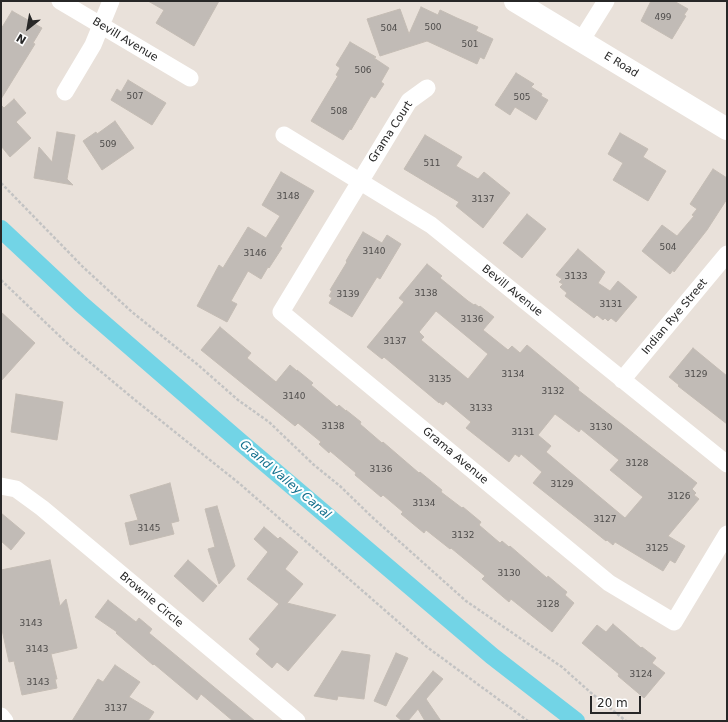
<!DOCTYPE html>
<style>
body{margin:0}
#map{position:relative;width:728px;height:722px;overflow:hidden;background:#e9e1da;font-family:"DejaVu Sans",sans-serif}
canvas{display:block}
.frame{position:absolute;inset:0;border:2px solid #272727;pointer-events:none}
.north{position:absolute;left:8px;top:8px;width:40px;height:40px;-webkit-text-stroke:3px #fff;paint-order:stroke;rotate:211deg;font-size:11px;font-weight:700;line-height:16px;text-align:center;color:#272727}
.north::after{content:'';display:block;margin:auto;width:14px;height:18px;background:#272727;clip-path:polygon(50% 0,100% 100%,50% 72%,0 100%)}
.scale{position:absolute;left:590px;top:696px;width:51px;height:18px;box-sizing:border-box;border:2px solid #272727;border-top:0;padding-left:5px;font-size:12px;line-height:14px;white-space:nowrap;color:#272727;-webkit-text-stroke:3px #fff;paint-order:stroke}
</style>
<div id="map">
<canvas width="728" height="722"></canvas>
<div class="frame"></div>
<div class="north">N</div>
<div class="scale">20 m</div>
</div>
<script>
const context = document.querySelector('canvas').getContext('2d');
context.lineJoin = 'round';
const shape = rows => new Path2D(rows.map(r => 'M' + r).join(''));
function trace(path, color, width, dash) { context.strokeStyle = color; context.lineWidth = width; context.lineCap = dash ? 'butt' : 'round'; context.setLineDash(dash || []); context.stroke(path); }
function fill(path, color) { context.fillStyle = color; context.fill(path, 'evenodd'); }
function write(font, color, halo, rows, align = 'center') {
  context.font = font + ' "DejaVu Sans",sans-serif'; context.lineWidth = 4; context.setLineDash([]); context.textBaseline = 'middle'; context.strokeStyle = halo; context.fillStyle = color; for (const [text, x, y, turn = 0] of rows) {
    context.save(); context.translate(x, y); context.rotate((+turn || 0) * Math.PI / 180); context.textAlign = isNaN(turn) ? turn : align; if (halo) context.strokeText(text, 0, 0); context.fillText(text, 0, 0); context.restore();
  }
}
const canal = shape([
 [1,229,81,304,238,440,492,656,576,721]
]);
const building = shape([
 [148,1,219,1,194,46,156,23,164,10,148,1],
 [651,1,674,1,688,9,684,15,686,16,672,39,641,21,651,1],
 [421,7,438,15,440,10,457,18,478,27,476,31,493,39,484,59,480,57,477,64,427,41,380,56,367,19,400,9,409,34,421,7],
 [12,11,42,28,33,43,35,44,1,99,1,29,12,11],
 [350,42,376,57,374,58,389,68,381,82,384,84,375,98,371,96,351,130,350,129,343,140,311,121,338,76,336,75,340,68,336,65,350,42],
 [516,73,534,84,531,87,542,94,541,96,548,100,536,120,515,107,510,115,495,105,516,73],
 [128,80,166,103,152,125,111,100,117,89,121,92,128,80],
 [14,99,26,113,16,122,31,138,10,157,1,146,1,105,4,108,14,99],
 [115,121,134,148,102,170,83,141,96,132,97,134,115,121],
 [57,132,75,135,67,179,73,185,34,178,39,147,52,162,57,132],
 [620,133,648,149,643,157,666,171,648,201,613,180,623,163,608,154,620,133],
 [425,135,462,157,456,166,478,179,484,172,510,193,483,228,456,206,459,202,404,169,425,135],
 [713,169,727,178,727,199,707,230,674,272,673,270,670,274,642,251,662,225,677,236,694,216,692,215,697,209,690,204,713,169],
 [281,172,314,191,280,247,282,248,269,268,268,267,261,279,248,271,231,301,237,304,227,322,197,306,219,265,223,268,248,227,266,238,280,216,262,205,281,172],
 [527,214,546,229,522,258,503,243,527,214],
 [363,232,382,243,387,235,401,244,380,279,377,277,352,317,329,303,332,298,329,296,332,291,330,290,347,262,346,261,363,232],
 [578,249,605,272,598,283,610,291,618,281,637,297,616,322,611,318,608,321,605,318,603,320,597,315,594,318,565,296,567,293,560,287,563,284,559,282,562,279,556,275,578,249],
 [427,264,442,276,440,278,468,301,474,305,475,304,479,307,480,306,494,317,483,330,508,350,512,346,520,353,527,345,579,388,578,390,697,483,692,489,696,493,694,495,699,499,668,536,685,546,675,563,670,560,663,571,615,542,613,545,607,540,606,541,533,483,542,472,521,454,519,457,515,454,509,462,466,428,471,422,446,401,443,405,439,402,439,403,384,357,382,359,367,347,404,302,399,298,427,264],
 [436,311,488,354,468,379,421,340,424,337,419,332,436,311],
 [555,414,579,432,581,429,619,460,610,470,643,497,625,518,546,452,551,446,538,435,555,414],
 [1,312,35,343,1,381,1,312],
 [220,327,251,353,247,358,276,382,290,365,297,371,297,370,313,383,311,385,337,407,339,405,346,411,346,410,361,422,360,424,382,443,383,442,419,473,420,472,442,490,441,492,462,508,463,507,481,522,479,525,500,543,502,541,509,547,510,546,547,578,548,576,561,587,567,592,565,595,574,603,552,632,511,599,509,602,482,579,485,576,451,548,450,549,426,530,424,533,401,514,403,512,383,495,381,497,355,475,356,473,330,451,329,453,319,444,321,442,298,423,295,426,201,350,220,327],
 [693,348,727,376,727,424,678,386,679,385,669,377,693,348],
 [16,394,63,402,57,440,11,432,16,394],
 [170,483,179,521,171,523,174,534,130,545,125,523,138,520,130,495,170,483],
 [217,506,235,566,219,584,208,549,215,547,205,509,217,506],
 [1,513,25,533,11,550,1,541,1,513],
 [264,527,278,539,280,537,298,552,285,569,303,584,287,603,336,615,288,671,277,662,272,668,256,654,260,649,249,639,279,604,247,579,268,552,254,539,264,527],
 [50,560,60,606,66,599,77,648,51,654,57,679,55,679,57,688,22,695,14,661,9,662,1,625,1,570,50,560],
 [188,560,217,586,203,602,174,576,188,560],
 [108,600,136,622,139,618,152,629,149,633,255,721,233,721,201,694,197,700,154,664,153,665,116,633,117,632,95,617,108,600],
 [613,624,641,648,642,647,656,658,652,663,665,673,644,698,618,676,619,674,582,643,597,625,606,632,613,624],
 [342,651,370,655,364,699,338,696,337,700,314,696,342,651],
 [396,653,408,658,386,706,374,701,396,653],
 [115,665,140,682,129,697,154,712,148,721,72,721,98,679,103,682,115,665],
 [433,671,443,679,426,699,441,721,425,721,418,709,408,721,402,721,396,716,433,671]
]);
const path = shape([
 [1,183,83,267,132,312,197,364,238,400,269,422,314,465,340,486,372,517,466,601,562,667,590,692,626,721],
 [1,280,69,345,135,400,240,484,427,647,528,721]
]);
const street = shape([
 [60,1,190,78],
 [581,41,606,1],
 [427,88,409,101,281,312,609,583,674,622,727,534],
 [65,92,93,45,111,1],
 [284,135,431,225,727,464],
 [622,380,727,254],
 [1,486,16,489,42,508,297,721],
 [1,716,5,721]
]);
const secondary = shape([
 [515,1,727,129]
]);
const numberNames = [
 ["499",663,18],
 ["500",433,28],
 ["504",389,29],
 ["501",470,45],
 ["506",363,71],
 ["507",135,97],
 ["505",522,98],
 ["508",339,112],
 ["509",108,145],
 ["511",432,164],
 ["3148",288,197],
 ["3137",483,200],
 ["504",668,248],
 ["3140",374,252],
 ["3146",255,254],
 ["3133",576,277],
 ["3138",426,294],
 ["3139",348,295],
 ["3131",611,305],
 ["3136",472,320],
 ["3137",395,342],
 ["3134",513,375],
 ["3129",696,375],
 ["3135",440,380],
 ["3132",553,392],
 ["3140",294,397],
 ["3133",481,409],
 ["3138",333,427],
 ["3130",601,428],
 ["3131",523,433],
 ["3128",637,464],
 ["3136",381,470],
 ["3129",562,485],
 ["3126",679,497],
 ["3134",424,504],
 ["3127",605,520],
 ["3145",149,529],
 ["3132",463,536],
 ["3125",657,549],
 ["3130",509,574],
 ["3128",548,605],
 ["3143",31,624],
 ["3143",37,650],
 ["3124",641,675],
 ["3143",38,683],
 ["3137",116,709]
];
const streetNames = [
 ["Bevill Avenue",125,40,31],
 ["E Road",621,65,31],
 ["Grama Court",391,132,-57],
 ["Bevill Avenue",512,291,39],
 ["Indian Rye Street",675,317,-50],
 ["Grama Avenue",455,456,40],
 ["Brownie Circle",151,600,40]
];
const waterNames = [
 ["Grand Valley Canal",285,480,40]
];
trace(canal, '#72d4e6', 18);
fill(building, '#c1bbb6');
trace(building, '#c4bcb4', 1);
trace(path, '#c3c3c3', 2.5, [3, 2]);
trace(street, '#fff', 17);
trace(secondary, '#fff', 22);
write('9px', '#4e4c4b', null, numberNames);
write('11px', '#272727', '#fff', streetNames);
write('italic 12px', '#15718e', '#fff', waterNames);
</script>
